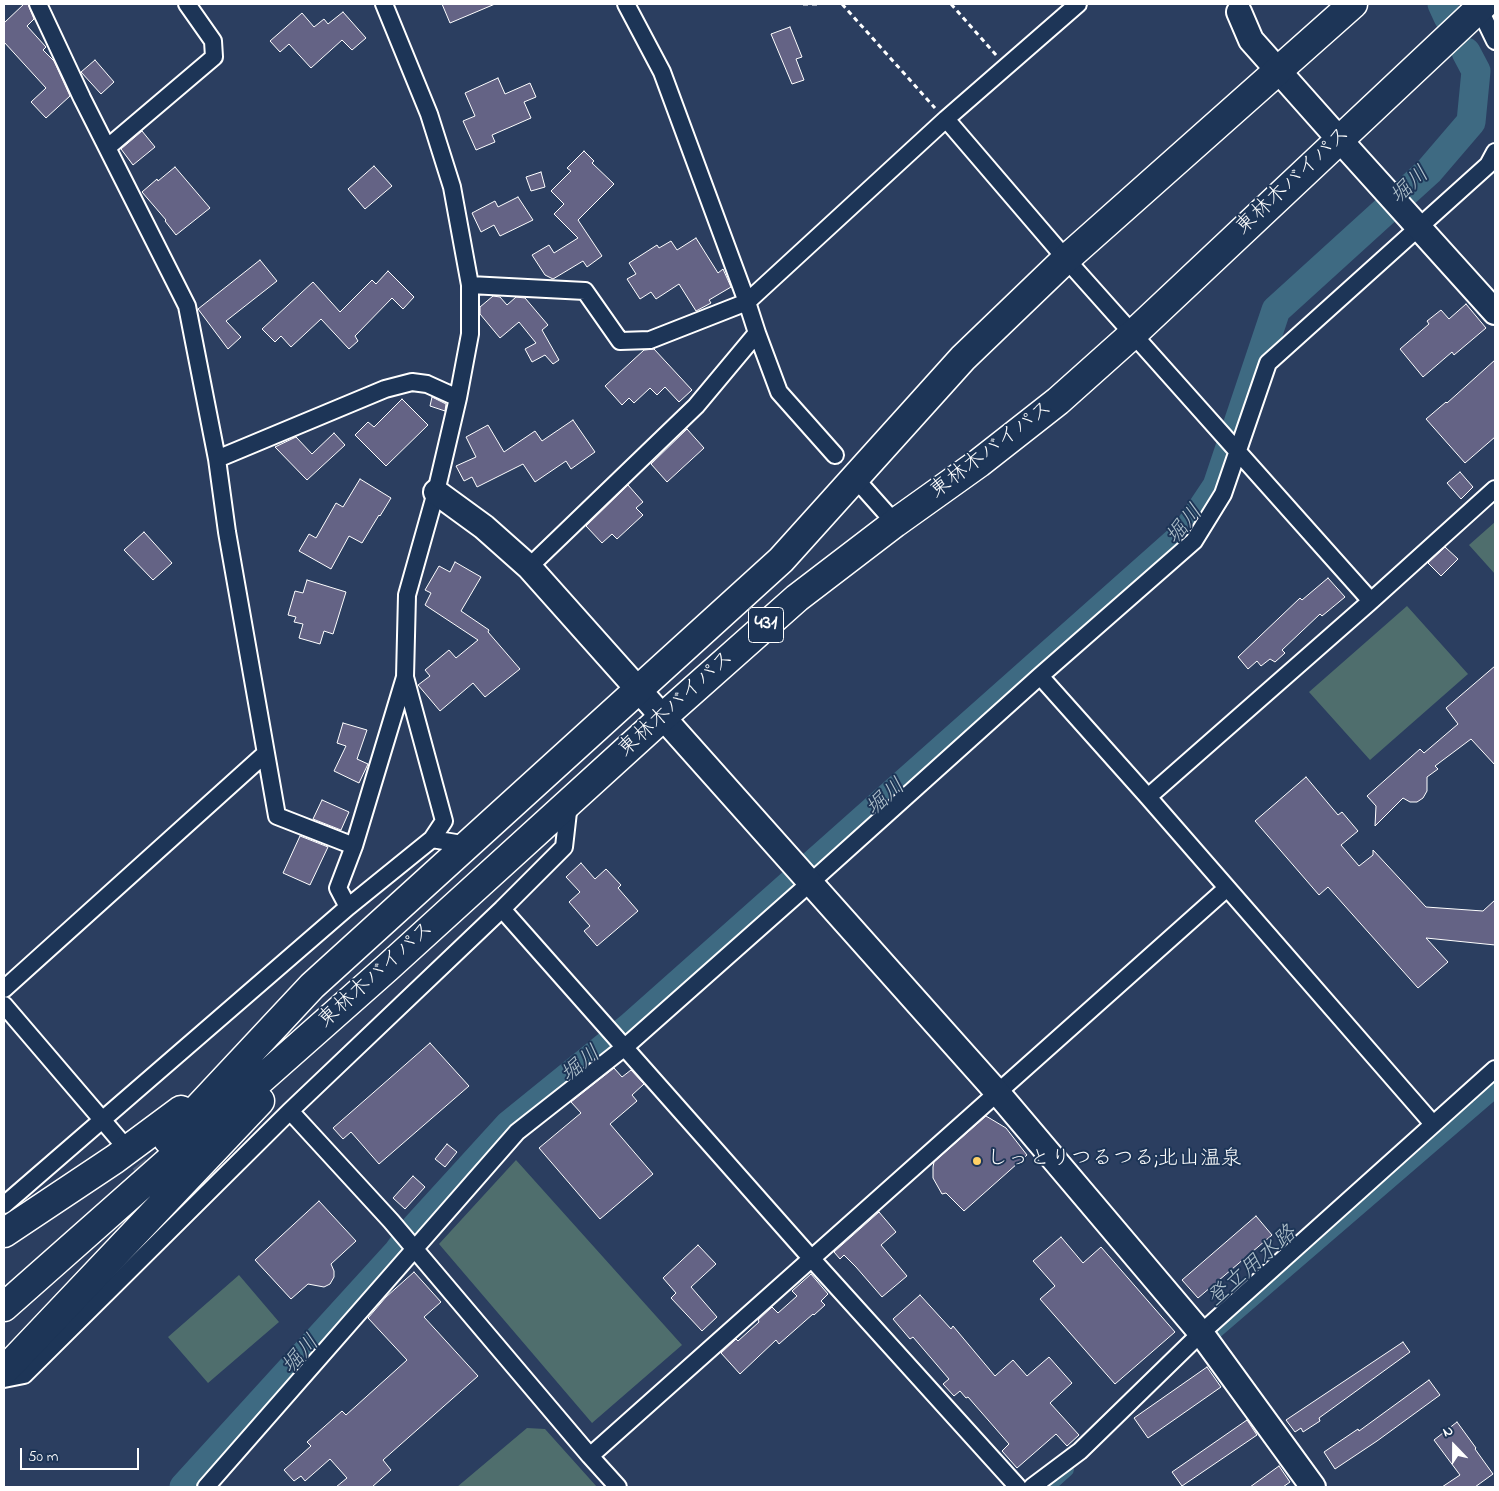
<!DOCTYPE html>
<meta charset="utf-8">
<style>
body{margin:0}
#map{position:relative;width:1499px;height:1491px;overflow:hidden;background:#2b3e60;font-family:"Indie Flower",sans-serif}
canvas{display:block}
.frame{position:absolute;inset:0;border:5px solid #fff;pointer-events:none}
.north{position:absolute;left:1429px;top:1421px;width:50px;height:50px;-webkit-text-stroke:4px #1d3557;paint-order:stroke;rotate:338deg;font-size:14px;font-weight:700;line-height:20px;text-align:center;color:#fff}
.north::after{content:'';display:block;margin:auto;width:18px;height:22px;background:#fff;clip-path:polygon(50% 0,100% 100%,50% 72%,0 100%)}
.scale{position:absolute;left:20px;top:1448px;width:119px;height:22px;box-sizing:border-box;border:2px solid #fff;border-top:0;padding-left:6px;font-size:15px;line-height:18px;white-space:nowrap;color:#fff;-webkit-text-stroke:4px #1d3557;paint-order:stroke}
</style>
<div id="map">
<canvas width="1499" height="1491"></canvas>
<div class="frame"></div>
<div class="north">N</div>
<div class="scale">50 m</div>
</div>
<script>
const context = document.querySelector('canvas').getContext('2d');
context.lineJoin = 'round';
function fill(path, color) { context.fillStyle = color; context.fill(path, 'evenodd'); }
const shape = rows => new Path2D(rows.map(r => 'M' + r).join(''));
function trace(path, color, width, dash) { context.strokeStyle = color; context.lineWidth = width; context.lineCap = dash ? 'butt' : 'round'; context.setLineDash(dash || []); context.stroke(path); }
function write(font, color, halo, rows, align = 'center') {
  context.font = font + ' "Indie Flower","Klee One",sans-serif'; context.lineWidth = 4; context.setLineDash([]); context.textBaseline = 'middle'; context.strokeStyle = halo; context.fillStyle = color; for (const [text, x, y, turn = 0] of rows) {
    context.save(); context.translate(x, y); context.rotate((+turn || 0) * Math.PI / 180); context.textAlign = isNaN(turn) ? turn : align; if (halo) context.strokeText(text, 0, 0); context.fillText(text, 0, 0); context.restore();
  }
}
const green = shape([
 [1495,522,1495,574,1469,545],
 [1407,606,1468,674,1370,760,1309,692],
 [516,1160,682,1345,592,1423,439,1244],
 [239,1275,279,1322,208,1383,168,1337],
 [527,1428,545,1429,597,1487,457,1487]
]);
const canal = shape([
 [1207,1338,1495,1090],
 [1046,1487,1066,1469]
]);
const river = shape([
 [1442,4,1448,17],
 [184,1487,398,1252,416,1227,509,1125,630,1027,1185,534,1217,486,1276,310,1429,171,1471,122,1476,71,1466,52]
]);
const building = shape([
 [24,4,28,4,34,19,27,26,46,47,43,50,54,61,70,96,46,118,31,102,46,88,4,42,4,23,24,4],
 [442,4,495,4,450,23,442,4],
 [343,12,366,38,352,50,342,40,311,68,289,44,280,52,270,41,302,13,314,27,324,19,328,24,343,12],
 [790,27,802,57,796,59,804,80,792,84,771,34,790,27],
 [95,60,114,82,101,94,81,72,95,60],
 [498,78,505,94,530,83,536,97,524,102,531,118,492,135,495,142,476,150,463,121,475,116,465,93,498,78],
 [142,131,155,147,133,165,121,149,142,131],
 [584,151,594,161,592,163,614,184,578,220,602,256,587,267,583,261,553,279,545,275,532,255,549,245,554,253,578,238,554,214,564,204,551,191,571,171,567,168,584,151],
 [374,166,392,186,365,209,348,189,374,166],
 [175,167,210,208,176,235,165,221,166,220,142,192,157,179,158,181,175,167],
 [541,172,545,187,531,191,526,177,541,172],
 [518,197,533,220,500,236,494,225,481,232,472,213,495,201,498,207,518,197],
 [696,238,718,273,723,269,731,287,709,300,711,303,696,311,679,284,656,299,651,292,640,299,627,279,636,274,629,263,657,245,659,248,671,241,677,250,696,238],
 [260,260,277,281,226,321,241,337,228,349,198,309,260,260],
 [388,271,414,297,403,309,392,298,355,336,358,341,349,349,321,319,291,347,281,336,275,342,262,329,313,282,340,312,372,280,376,284,388,271],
 [493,296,500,297,507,305,516,297,525,298,548,325,542,330,559,360,553,364,545,355,532,362,525,349,536,343,519,322,500,338,480,314,480,307,493,296],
 [1466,304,1486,328,1454,355,1452,352,1423,377,1400,349,1429,324,1427,321,1441,310,1449,319,1466,304],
 [654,349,692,390,679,402,665,387,657,395,650,388,634,403,629,398,622,405,605,386,644,350,654,349],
 [1495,360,1495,437,1465,463,1426,419,1446,402,1447,403,1495,360],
 [432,397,446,404,445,411,430,406,432,397],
 [402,399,428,425,386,466,355,435,368,422,374,427,402,399],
 [573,420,595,452,571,469,566,461,535,482,523,464,477,487,472,477,464,481,456,466,476,457,466,437,488,425,504,452,535,431,542,441,573,420],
 [687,429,704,448,667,482,651,464,687,429],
 [334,433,345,445,307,480,275,447,296,437,312,454,334,433],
 [1460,472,1473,487,1461,499,1447,483,1460,472],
 [360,479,391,498,380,516,379,515,362,543,349,536,331,569,299,551,309,534,316,538,336,503,343,507,360,479],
 [628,485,643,502,636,508,643,515,617,539,612,534,602,543,586,526,628,485],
 [144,532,172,563,153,580,124,550,144,532],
 [1445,547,1458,559,1441,576,1428,563,1445,547],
 [455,562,481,577,461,611,489,630,488,632,520,669,485,697,473,683,440,711,418,685,430,676,425,670,449,650,456,658,478,640,425,605,431,593,425,590,439,566,450,572,455,562],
 [1328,578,1345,597,1322,616,1320,614,1282,650,1285,653,1275,662,1270,659,1261,666,1257,661,1248,669,1238,657,1300,598,1302,600,1328,578],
 [307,580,346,592,333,634,324,631,320,644,299,638,303,624,294,622,296,617,288,615,295,591,303,593,307,580],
 [1495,666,1495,765,1471,739,1435,766,1438,769,1427,777,1427,791,1423,798,1417,802,1410,802,1403,798,1375,826,1376,806,1367,796,1420,749,1424,753,1458,724,1446,708,1495,666],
 [343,723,367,730,357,759,368,764,359,783,334,771,346,746,337,743,343,723],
 [1306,777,1338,815,1342,812,1358,831,1341,845,1359,866,1373,855,1373,850,1426,907,1483,911,1495,900,1495,945,1426,938,1448,962,1418,988,1328,887,1319,895,1255,821,1306,777],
 [322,800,349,812,341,830,313,819,322,800],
 [300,836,328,847,310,885,283,873,300,836],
 [581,863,595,879,606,869,621,885,618,888,638,911,597,946,584,931,590,926,569,902,580,892,566,877,581,863],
 [430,1043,469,1086,379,1164,351,1132,343,1139,333,1128,430,1043],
 [614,1068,622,1077,631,1070,644,1084,632,1095,637,1101,610,1124,653,1174,600,1219,539,1148,581,1113,571,1102,614,1068],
 [986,1116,1006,1128,1027,1155,964,1211,946,1193,942,1194,933,1178,933,1167,934,1162,986,1116],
 [447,1144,457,1152,445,1167,435,1159,447,1144],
 [413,1176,425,1187,405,1209,393,1198,413,1176],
 [319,1201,356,1241,331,1264,334,1271,334,1277,330,1284,324,1287,308,1284,291,1299,255,1260,319,1201],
 [879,1212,896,1232,881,1245,907,1276,882,1297,856,1267,844,1255,840,1259,834,1252,879,1212],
 [1256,1216,1272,1235,1198,1298,1182,1280,1256,1216],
 [1061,1237,1083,1263,1101,1247,1175,1332,1115,1384,1040,1299,1055,1286,1033,1261,1061,1237],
 [698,1245,716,1264,691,1287,717,1317,702,1331,671,1298,676,1293,663,1278,698,1245],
 [414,1272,441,1302,424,1317,478,1376,383,1460,391,1470,372,1487,336,1487,347,1478,330,1459,305,1481,301,1476,294,1481,284,1470,311,1446,307,1442,342,1411,346,1415,407,1360,368,1318,386,1297,414,1272],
 [811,1274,828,1294,821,1301,825,1305,814,1315,813,1314,779,1344,776,1340,740,1374,721,1353,736,1339,738,1341,759,1322,758,1320,772,1307,778,1313,797,1296,792,1291,811,1274],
 [920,1295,951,1329,953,1326,995,1376,1013,1360,1027,1376,1049,1357,1072,1383,1050,1403,1079,1435,1067,1446,1056,1434,1017,1468,1002,1451,1009,1444,968,1397,966,1398,960,1391,954,1396,943,1384,949,1379,913,1337,910,1339,893,1319,920,1295],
 [1403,1342,1410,1352,1319,1418,1320,1421,1303,1432,1301,1428,1295,1432,1286,1420,1403,1342],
 [1207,1367,1221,1387,1148,1438,1134,1418,1207,1367],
 [1429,1380,1440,1395,1377,1441,1335,1469,1324,1452,1358,1429,1359,1431,1429,1380],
 [1247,1420,1257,1435,1182,1486,1172,1472,1247,1420],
 [1457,1422,1476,1448,1475,1449,1493,1474,1475,1487,1442,1487,1460,1475,1434,1440,1457,1422],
 [1279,1466,1290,1482,1283,1487,1250,1487,1279,1466]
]);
const streetTunnel = shape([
 [124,1145,155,1184]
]);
const path = shape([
 [803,4,820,4],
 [842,4,935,108],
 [951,4,997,56]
]);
const street = shape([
 [38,4,82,98,187,306,217,459,227,532,277,816,354,846],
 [1479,8,1495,41],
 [946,119,1066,259,1371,601],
 [108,147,214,57,213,41,187,4],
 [470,285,585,291,620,341,650,340,747,302,662,72,626,4],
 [757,333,779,392,835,455],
 [217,459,385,389,412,382,427,384,458,398],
 [854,477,895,523],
 [529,567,696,406,757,333,747,302,946,119,1078,4],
 [1040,676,1148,797,1433,1124],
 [405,677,444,821,432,839],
 [1148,797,1371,601,1495,489],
 [348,907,338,888,354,846,405,677,407,595,436,492,458,398,470,334,470,285,452,187,429,114,384,4],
 [502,909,811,1258,1018,1487],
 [4,989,266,753],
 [4,1005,122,1143],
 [290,1111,391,1221,590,1456,618,1487],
 [4,1205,348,907,432,839,468,845],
 [4,1379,24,1375,290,1111,502,909,564,847,569,803],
 [590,1456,1227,888],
 [206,1487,517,1132,625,1047,810,883,1040,676,1194,541,1223,494,1268,363,1488,165,1495,152],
 [1032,1487,1080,1451,1201,1333,1495,1069]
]);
const secondary = shape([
 [1239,12,1251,40,1339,139,1495,312],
 [436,492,484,527,529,567,997,1092,1201,1333,1313,1487]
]);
const highway = shape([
 [168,1140,312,986,781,560,963,358,1066,259,1353,4],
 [4,1233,115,1159,181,1110],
 [4,1307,387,968,663,717,797,598,895,523,979,463,1058,401,1133,334,1484,4],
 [4,1371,260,1101]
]);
const markers = [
 [977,1161,5,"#ffd166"]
];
const shields = [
 [766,625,35]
];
const shieldNames = [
 ["431",766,625]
];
const streetNames = [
 ["東林木バイパス",1294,182,-43],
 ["東林木バイパス",992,451,-37],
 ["東林木バイパス",677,705,-42],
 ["東林木バイパス",377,976,-42]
];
const poiNames = [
 ["しっとりつるつる;北山温泉",987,1161]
];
const waterNames = [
 ["堀川",1411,187,-43],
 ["堀川",1186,526,-50],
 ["堀川",887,799,-42],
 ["堀川",582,1066,-39],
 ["登立用水路",1253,1268,-41],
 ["堀川",302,1356,-48]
];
fill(green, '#4f6e6d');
trace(canal, '#3e6a82', 16);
trace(river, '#3e6a82', 29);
fill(building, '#646385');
trace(building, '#fff', 1);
trace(streetTunnel, '#4b5b78', 16, [16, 8]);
trace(street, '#fff', 20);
trace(secondary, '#fff', 28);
trace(highway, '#fff', 31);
trace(path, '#fff', 3, [5, 4]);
trace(street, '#1d3557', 16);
trace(secondary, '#1d3557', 24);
trace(highway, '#1d3557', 28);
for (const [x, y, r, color] of markers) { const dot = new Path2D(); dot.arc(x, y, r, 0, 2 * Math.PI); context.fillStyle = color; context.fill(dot); trace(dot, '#1d3557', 2); }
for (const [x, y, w] of shields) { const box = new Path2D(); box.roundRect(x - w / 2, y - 17.5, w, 35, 4); context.fillStyle = '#1d3557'; context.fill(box); trace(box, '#fff', 1); }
write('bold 20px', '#fff', null, shieldNames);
write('21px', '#fff', '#1d3557', streetNames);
write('21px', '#fff', '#1d3557', poiNames, 'left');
write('italic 22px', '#b2c3cd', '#1d3557', waterNames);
</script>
